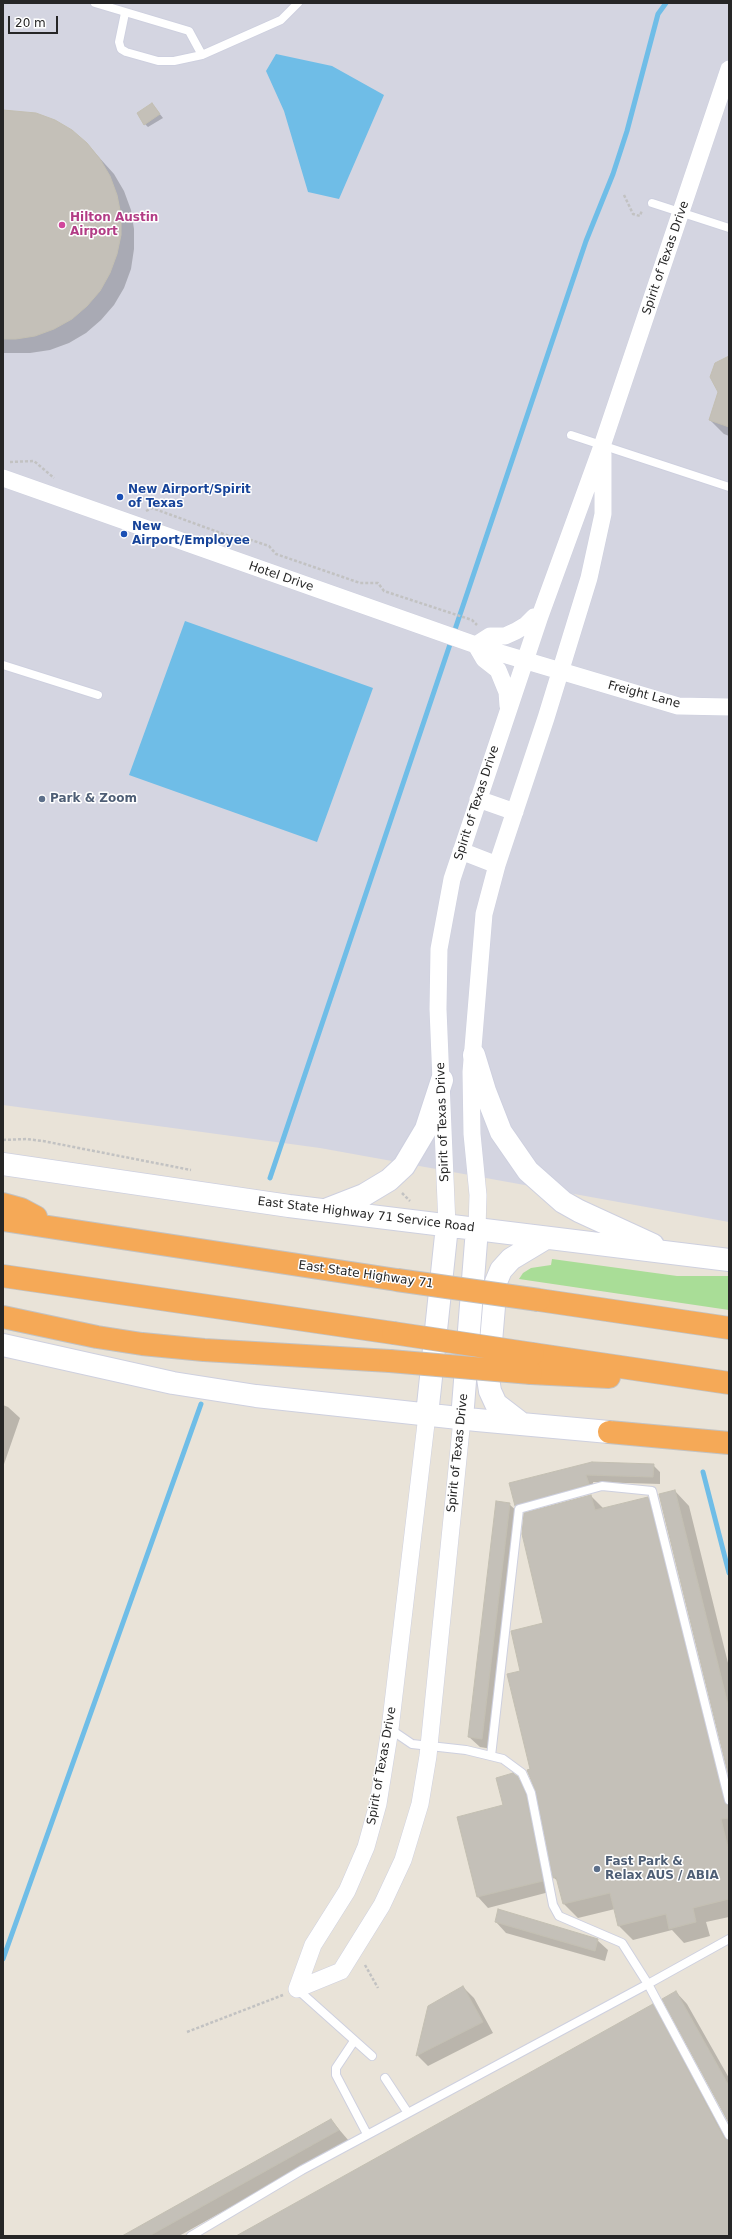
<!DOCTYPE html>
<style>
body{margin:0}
#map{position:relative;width:732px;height:2239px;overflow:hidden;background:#e9e3d8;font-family:"DejaVu Sans",sans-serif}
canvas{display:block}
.frame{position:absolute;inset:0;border:4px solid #262626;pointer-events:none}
.scale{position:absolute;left:8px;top:16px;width:50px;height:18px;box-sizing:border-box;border:2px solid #262626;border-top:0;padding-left:5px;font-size:12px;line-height:14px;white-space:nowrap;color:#262626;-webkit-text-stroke:3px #fff;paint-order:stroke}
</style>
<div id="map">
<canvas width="732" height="2239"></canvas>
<div class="frame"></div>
<div class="scale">20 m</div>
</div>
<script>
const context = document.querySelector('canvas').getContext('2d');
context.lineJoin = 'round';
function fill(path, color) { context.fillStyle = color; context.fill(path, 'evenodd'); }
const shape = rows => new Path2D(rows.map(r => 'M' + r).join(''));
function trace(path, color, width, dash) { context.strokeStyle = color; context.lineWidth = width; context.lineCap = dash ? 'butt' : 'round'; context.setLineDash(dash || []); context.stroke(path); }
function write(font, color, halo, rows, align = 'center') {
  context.font = font + ' "DejaVu Sans",sans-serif'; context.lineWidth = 3; context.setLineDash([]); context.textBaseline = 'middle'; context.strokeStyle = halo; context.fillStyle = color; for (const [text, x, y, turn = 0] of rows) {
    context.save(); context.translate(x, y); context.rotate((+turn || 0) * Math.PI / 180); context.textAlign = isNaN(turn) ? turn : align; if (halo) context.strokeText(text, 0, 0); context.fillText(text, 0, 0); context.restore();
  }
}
const airport = shape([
 [3,3,729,3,729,1222,320,1148,3,1105]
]);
const green = shape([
 [552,1259,677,1276,729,1276,729,1310,519,1279,523,1273,531,1268,551,1265]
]);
const water = shape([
 [276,54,332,66,384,95,339,199,308,192,284,111,266,71],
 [185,621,373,688,317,842,129,775]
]);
const shadow = shape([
 [152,104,163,118,148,127,145,124],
 [3,111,35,114,87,144,114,174,124,191,131,210,134,229,134,249,131,269,124,288,114,305,101,320,86,333,69,343,50,350,30,353,3,353],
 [729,357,729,436,724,434,710,420],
 [3,1405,8,1407,20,1418,3,1467],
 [653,1465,660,1472,660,1484,593,1482,595,1491,523,1512,516,1505,510,1484],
 [675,1491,689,1506,729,1667,729,1773],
 [591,1496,604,1509,648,1498,662,1512,729,1782,729,1917,706,1922,710,1936,684,1943,672,1930,633,1940,619,1926,615,1909,578,1918,564,1904,559,1882,554,1878,531,1770,522,1672,545,1624],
 [509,1504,520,1514,492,1749,480,1747,469,1737],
 [517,1777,528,1789,553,1891,488,1908,478,1897,504,1805],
 [496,1922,597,1940,608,1950,605,1961,506,1933],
 [463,1987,474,1998,493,2033,428,2066,418,2056,429,2006],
 [676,1992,687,2004,729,2078,729,2121],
 [652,2006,664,2017,729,2138,729,2236,239,2236],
 [331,2120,349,2141,179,2236,124,2236]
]);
const stream = shape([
 [270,1178,586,241,613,174,627,131,658,14,666,3],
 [703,1472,729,1573],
 [3,1959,201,1404]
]);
const building = shape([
 [152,103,160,114,144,125,137,113,152,103],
 [3,110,36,113,55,120,72,130,87,143,100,159,110,176,117,195,121,215,121,235,117,254,110,273,100,291,87,306,72,319,54,329,35,336,16,339,3,339,3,110],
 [729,356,729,427,709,420,718,392,710,377,715,363,729,356],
 [592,1462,654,1464,653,1477,586,1475,589,1484,515,1506,509,1483,592,1462],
 [675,1490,729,1709,729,1777,659,1494,675,1490],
 [591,1495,595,1510,648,1497,724,1801,729,1805,729,1818,721,1819,729,1852,729,1899,693,1908,696,1922,669,1929,666,1914,618,1926,610,1893,563,1904,556,1877,553,1878,536,1792,527,1770,530,1769,507,1674,520,1671,511,1631,543,1623,522,1534,524,1513,591,1495],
 [496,1501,510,1503,482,1739,468,1737,496,1501],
 [513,1773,518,1777,526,1795,543,1881,477,1897,457,1817,503,1805,496,1778,513,1773],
 [498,1909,598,1939,595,1951,495,1922,498,1909],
 [463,1986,483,2022,416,2056,428,2006,463,1986],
 [676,1991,729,2086,729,2123,662,1999,676,1991],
 [653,2004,724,2138,729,2140,729,2236,236,2236,653,2004],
 [331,2119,339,2130,149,2236,122,2236,331,2119]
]);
const path = shape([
 [624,195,633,214,640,216,642,210],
 [10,462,34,461,54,478],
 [146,511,152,508,229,536,239,536,269,546,276,554,360,583,378,583,384,591,472,620,477,625],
 [3,1140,26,1139,43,1141,191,1170],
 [402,1193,410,1201],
 [365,1965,378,1988],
 [187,2032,283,1995]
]);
const lane = shape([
 [95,3,189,31,202,55],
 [125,13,119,42,121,49,126,52,158,61,174,61,202,55,281,20,298,3],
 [652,203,729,228],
 [571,435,729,487],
 [3,665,98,695],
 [491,1756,519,1509,602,1486,652,1491,729,1800],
 [729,1939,648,1984,729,2135],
 [297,1989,372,2056],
 [354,2041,336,2068,336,2075,367,2134],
 [385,2078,408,2113,648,1984,622,1943,559,1916,553,1905,531,1793,522,1773,503,1759,466,1750,412,1744,390,1729],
 [191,2236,302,2170,408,2113]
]);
const street = shape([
 [3,478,490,650,678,706,729,707],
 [476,645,490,636,505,636,516,631,526,625,534,617,540,616],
 [477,647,484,659,498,670,507,692,508,706],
 [478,799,515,812],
 [461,851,497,865],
 [447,1226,438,1009,439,949,452,879,540,616,602,446,729,69],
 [477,1229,478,1195,472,1134,471,1072,484,914,497,865,546,718,589,578,603,514,603,454],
 [297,1989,341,1971,382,1905,403,1860,420,1804,428,1756,462,1419],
 [297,1989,313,1945,347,1891,366,1847,378,1804,390,1729,427,1415]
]);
const secondary = shape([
 [474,1055,485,1091,501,1132,528,1171,563,1202,579,1211,653,1245],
 [3,1164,289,1206,729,1260],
 [328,1209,364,1195,389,1180,404,1166,426,1129,442,1080],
 [3,1345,173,1383,256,1396,477,1420,609,1432],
 [427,1415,447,1226],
 [462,1419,477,1229],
 [522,1424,496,1404,490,1391,488,1378,496,1282,501,1270,511,1259,546,1238]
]);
const highway = shape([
 [3,1204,21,1209,36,1217],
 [3,1220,397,1280],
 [3,1276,393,1333],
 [539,1300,729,1328],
 [3,1317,97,1337,142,1344,204,1350,390,1361],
 [533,1354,729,1383],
 [531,1373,609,1377],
 [609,1432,729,1443]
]);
const highwayBridge = shape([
 [397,1280,539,1300],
 [393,1333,533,1354],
 [390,1361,531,1373]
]);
const markers = [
 [62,225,4,"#d1479c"],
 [120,497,4,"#1a4fb4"],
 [124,534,4,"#1a4fb4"],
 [42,799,4,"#5c6f8a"],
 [597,1869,4,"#5c6f8a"]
];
const hotelNames = [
 ["Hilton Austin",70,218],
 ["Airport",70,232]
];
const streetNames = [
 ["Spirit of Texas Drive",666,258,-71],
 ["Hotel Drive",281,577,19],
 ["Freight Lane",644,695,15],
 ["Spirit of Texas Drive",477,803,-72],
 ["Spirit of Texas Drive",443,1122,-92],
 ["East State Highway 71 Service Road",366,1215,7],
 ["East State Highway 71",366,1275,8],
 ["Spirit of Texas Drive",458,1453,-84],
 ["Spirit of Texas Drive",382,1766,-80]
];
const transitNames = [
 ["New Airport/Spirit",128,490],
 ["of Texas",128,504],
 ["New",132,527],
 ["Airport/Employee",132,541]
];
const serviceNames = [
 ["Park & Zoom",50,799],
 ["Fast Park &",605,1862],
 ["Relax AUS / ABIA",605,1876]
];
fill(airport, '#d4d5e1');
fill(green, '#a9dd97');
fill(water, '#6fbde7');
fill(shadow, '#0003');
trace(stream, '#6fbde7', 5);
fill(building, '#c4c0b8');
trace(building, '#c3bfb2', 1);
trace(lane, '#ced0df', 10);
trace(street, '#ced0df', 18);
trace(secondary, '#ced0df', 24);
trace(highway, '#c2c2c2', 24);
trace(path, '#c2c2c2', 2.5, [3, 2]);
trace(lane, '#fff', 8);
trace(street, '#fff', 17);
trace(secondary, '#fff', 22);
trace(highway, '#f5a957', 22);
trace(highwayBridge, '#c2c2c2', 24, []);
trace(highwayBridge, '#f5a957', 22);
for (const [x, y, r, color] of markers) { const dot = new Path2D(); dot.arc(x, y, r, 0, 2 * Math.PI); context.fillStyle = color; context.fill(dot); trace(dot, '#fff', 1.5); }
write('bold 12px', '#b23c85', '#fff', hotelNames, 'left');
write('12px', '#262626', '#fff', streetNames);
write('bold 12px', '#164399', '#fff', transitNames, 'left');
write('bold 12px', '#4e5e75', '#fff', serviceNames, 'left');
</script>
